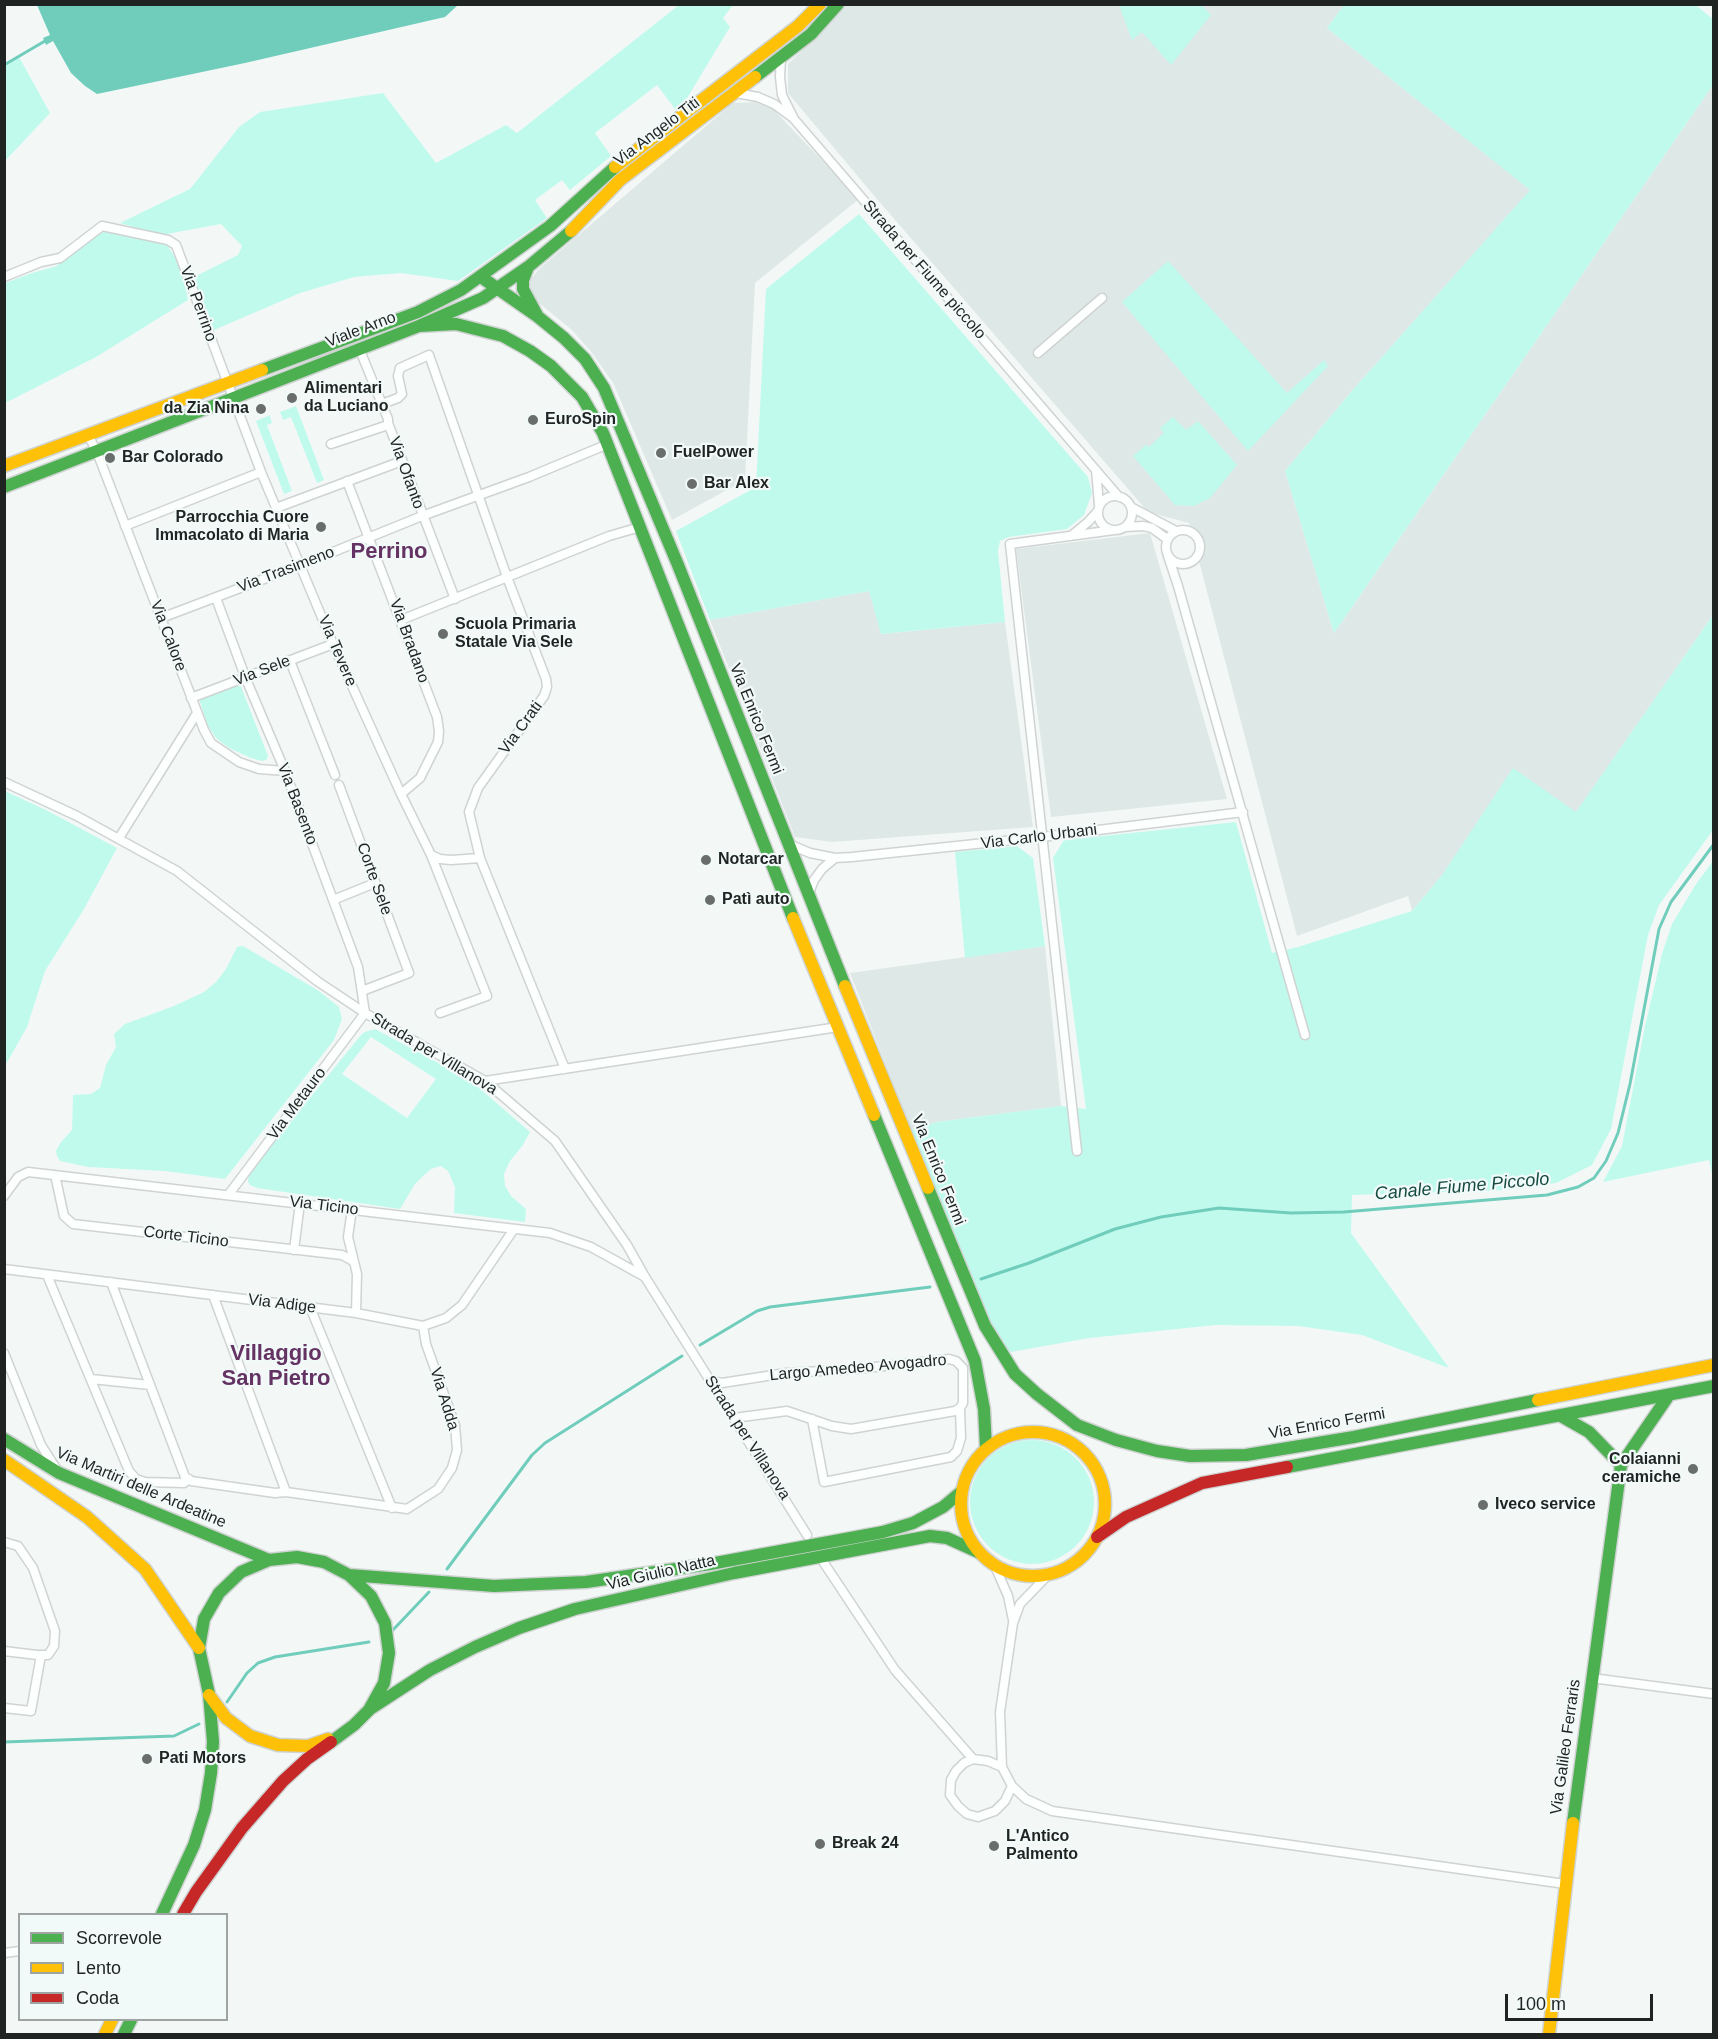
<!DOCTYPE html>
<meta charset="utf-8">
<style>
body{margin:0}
#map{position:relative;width:1718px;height:2039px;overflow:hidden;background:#f3f8f7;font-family:Helvetica,sans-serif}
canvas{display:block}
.frame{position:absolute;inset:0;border:6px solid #1f2322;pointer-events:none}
.legend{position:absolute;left:18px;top:1913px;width:210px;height:108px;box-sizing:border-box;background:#f1faf8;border:2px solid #9da4a2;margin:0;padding:8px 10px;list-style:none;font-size:18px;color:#1f2322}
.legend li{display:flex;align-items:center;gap:12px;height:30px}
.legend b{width:30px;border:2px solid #9da4a2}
.scale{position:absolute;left:1505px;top:1994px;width:148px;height:27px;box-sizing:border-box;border:3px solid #1f2322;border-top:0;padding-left:8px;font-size:18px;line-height:21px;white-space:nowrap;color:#1f2322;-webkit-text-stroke:4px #f1faf8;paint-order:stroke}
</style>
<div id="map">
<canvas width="1718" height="2039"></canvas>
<div class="frame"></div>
<ul class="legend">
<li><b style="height:8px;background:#4caf50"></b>Scorrevole</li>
<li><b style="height:8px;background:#ffc107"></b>Lento</li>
<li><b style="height:8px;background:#c62828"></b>Coda</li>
</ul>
<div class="scale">100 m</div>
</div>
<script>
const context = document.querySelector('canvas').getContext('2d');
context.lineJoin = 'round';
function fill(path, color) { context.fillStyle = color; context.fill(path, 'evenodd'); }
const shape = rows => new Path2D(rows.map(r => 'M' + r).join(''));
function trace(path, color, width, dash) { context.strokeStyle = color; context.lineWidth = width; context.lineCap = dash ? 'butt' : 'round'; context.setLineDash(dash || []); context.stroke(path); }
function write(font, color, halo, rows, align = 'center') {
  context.font = font + ' Helvetica,sans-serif'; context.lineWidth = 4.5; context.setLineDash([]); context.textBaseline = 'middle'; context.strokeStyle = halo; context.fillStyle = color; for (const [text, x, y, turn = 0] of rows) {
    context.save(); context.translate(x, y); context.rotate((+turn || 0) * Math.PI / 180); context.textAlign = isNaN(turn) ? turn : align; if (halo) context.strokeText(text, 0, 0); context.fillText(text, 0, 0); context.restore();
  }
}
const built = shape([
 [846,5,1344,5,1327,28,1531,190,1351,392,1285,471,1334,633,1713,85,1713,615,1576,813,1442,875,1412,911,1408,896,1297,936,1189,523,1148,512,876,198,788,93,788,64,827,26],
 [755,102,772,108,859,199,755,283,745,480,672,520,613,383,592,353,572,330,534,299,530,291,531,279,540,268,733,103],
 [1150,533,1227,799,1051,817,1016,549],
 [869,591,882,634,1005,622,1033,827,832,842,795,837,710,620],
 [1045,946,1061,1106,937,1122,911,1130,850,973]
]);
const green = shape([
 [1694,4,1713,19,1713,85,1334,633,1285,471,1351,392,1530,190,1327,28,1344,5],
 [679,5,733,5,723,18,730,27,678,113,657,85,595,133,611,156,570,190,562,180,535,200,547,218,458,281,401,273,354,277,300,293,214,330,192,278,238,255,242,246,221,224,161,235,120,223,190,189,239,127,260,112,383,93,436,163,506,125,517,133],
 [1119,5,1202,5,1211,15,1171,65,1142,32,1132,40],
 [19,57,50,113,5,161,5,66],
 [859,214,1088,477,1092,493,1084,515,1067,529,1009,537,1000,541,998,551,1005,622,881,634,869,591,710,620,676,531,756,487,766,289],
 [105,232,117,233,167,245,177,260,184,280,188,300,96,357,5,403,5,283,32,273,57,266,71,252,99,233],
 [1168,261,1287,393,1324,360,1328,366,1248,451,1122,302],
 [296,406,324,480,317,483,291,417,283,420,280,412],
 [270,415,272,423,267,425,292,491,284,494,256,421],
 [1173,417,1186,430,1198,421,1237,465,1210,498,1194,506,1175,505,1133,456,1146,445,1149,447,1164,433,1160,428],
 [1713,615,1713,830,1659,905,1648,935,1611,1129,1592,1165,1556,1183,1506,1190,1352,1195,1351,1233,1449,1368,1362,1335,1298,1326,1216,1325,1089,1338,1011,1352,999,1340,982,1303,911,1130,937,1122,1061,1106,1086,1109,1053,858,1064,840,1236,822,1272,953,1298,947,1412,911,1442,875,1513,768,1576,812],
 [240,684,268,756,266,760,262,761,251,758,229,748,216,738,208,726,199,699],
 [5,791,48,811,117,848,84,909,45,971,27,1027,5,1066],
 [1017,846,1033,858,1045,946,965,958,955,852],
 [1713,861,1713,1178,1709,1160,1603,1182,1622,1146,1645,1026,1662,954,1672,924,1696,884],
 [243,946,319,991,339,1007,342,1019,334,1040,225,1179,165,1171,88,1167,60,1161,57,1156,56,1151,61,1142,72,1130,73,1095,91,1094,100,1088,106,1065,116,1047,114,1034,125,1024,174,1006,204,992,216,982,226,969,237,947],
 [375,1029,470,1080,530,1132,523,1145,510,1161,504,1174,505,1186,511,1196,526,1209,525,1222,454,1213,455,1187,448,1171,441,1166,431,1169,424,1175,415,1184,400,1209,257,1188,250,1185,248,1182,249,1173,361,1035,365,1032],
 [371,1037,436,1079,407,1118,342,1074],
 '970 1502a62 62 0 1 1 124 0a62 62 0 1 1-124 0Z'
]);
const water = shape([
 [37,5,37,4,458,5,445,17,245,63,97,94,85,86,71,73,53,41,46,45,43,38,50,35]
]);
const stream = shape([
 [4,65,45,41],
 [981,1279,1029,1263,1115,1229,1161,1217,1219,1208,1291,1213,1344,1212,1547,1195,1578,1187,1594,1178,1606,1161,1618,1133,1630,1084,1659,929,1671,902,1714,844],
 [700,1345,757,1311,770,1307,930,1287],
 [447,1569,532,1455,545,1443,682,1356],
 [392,1631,429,1592],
 [227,1702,247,1673,258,1663,275,1657,369,1642],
 [4,1742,174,1736,199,1724]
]);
const street = shape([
 [781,58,780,77,782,95,794,119,1119,497],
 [736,93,758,97,774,104,792,117],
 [4,277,41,262,60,258,102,226,168,240,176,245,261,472,333,644,401,794,431,855,440,859,451,860,480,858],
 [359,348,388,419,388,423,455,599],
 [1038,353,1102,298],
 [382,404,398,398,402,394,398,376,400,368,429,355,507,577,546,679,547,687,544,696,478,788,469,812,480,858,565,1069],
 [88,435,97,452,204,730,211,743,239,762,259,769,285,771],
 [331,444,388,425],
 [1096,470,1099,505],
 [347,481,437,717,439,731,438,742,420,778,401,794],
 '1098 513a17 17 0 1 1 34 0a17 17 0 1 1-34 0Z',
 [1131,507,1176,531],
 [276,508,402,461],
 [125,526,261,472],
 [1125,527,1143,526,1152,528,1167,539],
 '1166 547a17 17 0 1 1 34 0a17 17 0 1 1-34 0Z',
 [1071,536,1088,522,1098,511],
 [1168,556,1178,586,1305,1035],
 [216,598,246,679,285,771,358,967,365,1013],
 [161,618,301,565,422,516,529,477,608,444],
 [401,620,609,536,640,527],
 [290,661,335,775],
 [191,698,333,644],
 [4,782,77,816,177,871,317,981,365,1013,485,1081,555,1141,627,1245,645,1277,807,1535],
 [339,785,409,973,362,991],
 [119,838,197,713],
 [789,844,810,853,835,858,852,857,1042,837,1243,812],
 [431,855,487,996,440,1013],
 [809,893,814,880,822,869,835,858],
 [333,900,375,883],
 [485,1081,838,1027],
 [1077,1151,1010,544,1114,530],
 [55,1175,64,1216,73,1224,342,1255,353,1261],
 [229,1194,365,1013],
 [4,1196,18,1177,28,1172,550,1233,591,1247,645,1277],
 [352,1209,348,1237,357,1274,356,1313],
 [294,1250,300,1203],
 [4,1269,356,1313,423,1326,446,1318,462,1305,514,1229],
 [47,1275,129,1471,136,1479,145,1482,184,1483,189,1479],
 [111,1282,185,1477,191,1481,275,1493,286,1492,407,1509,438,1489,452,1468,457,1450,455,1425,426,1344,423,1326],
 [213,1295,286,1492],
 [310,1307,392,1508],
 [4,1353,41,1445,57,1470],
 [91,1379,150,1385],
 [710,1380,722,1383,786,1373,857,1369,949,1359,956,1361,963,1368,963,1403,960,1408,955,1411,851,1429,832,1426,787,1411,734,1418],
 [812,1419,824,1482,951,1457,957,1451,961,1438,960,1408],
 [4,1542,18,1546,33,1568,55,1631,54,1646,48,1655,37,1655,4,1651],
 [824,1563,895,1670,973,1759],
 [994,1564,1008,1596,1013,1620],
 [1049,1574,1020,1604,1013,1623,1000,1712,1002,1767,1012,1786,1026,1799,1052,1811,1565,1884],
 [1592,1678,1714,1694],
 [4,1708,31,1711,41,1655],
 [1002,1767,988,1761,973,1759,964,1763,956,1771,951,1780,950,1795,958,1806,967,1814,978,1817,995,1811,1005,1801,1012,1786],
 [4,1953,20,1951]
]);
const fast = shape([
 [755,77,811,34,838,4],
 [528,267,523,280,523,289,537,315],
 [481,277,537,316,564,338,585,359,604,388,678,565,845,986],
 [419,326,456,324,503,336,530,351,551,366,582,397,603,433,793,918],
 [262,370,418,312,461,290,550,226,615,167],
 [4,487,419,326,483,298,528,267,571,231],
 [874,1115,975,1361,984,1409,986,1448],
 [928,1188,985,1326,1015,1374,1037,1394,1077,1425,1116,1440,1157,1451,1190,1456,1246,1455,1354,1437,1538,1400],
 [1561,1416,1589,1432,1621,1465],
 [4,1439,59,1473,269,1560],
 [1287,1467,1714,1386],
 [349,1575,494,1586,586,1582,710,1564,883,1532,913,1523,943,1507,961,1492],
 [370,1709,430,1670,475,1647,519,1628,575,1609,734,1573,930,1536,947,1538,978,1552],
 [1573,1823,1621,1465,1669,1395],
 [162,1914,194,1845,205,1810,211,1773,213,1742,209,1694,199,1648,204,1619,219,1593,241,1572,269,1560,297,1557,324,1562,349,1575,371,1596,385,1623,389,1653,384,1683,369,1710,354,1725,331,1742],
 [124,2034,131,2020]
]);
const slow = shape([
 [615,167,798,26,820,4],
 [571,231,620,180,755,77],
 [4,466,262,370],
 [793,918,874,1115],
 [845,986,928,1188],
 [1538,1400,1714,1365],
 '961 1504a72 72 0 1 1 144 0a72 72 0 1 1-144 0Z',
 [4,1460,87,1517,145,1569,199,1648],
 [209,1695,226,1718,250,1736,278,1745,308,1746,328,1739],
 [105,2034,112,2020],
 [1549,2034,1573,1823]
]);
const jam = shape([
 [1097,1537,1126,1517,1202,1483,1287,1467],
 [183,1914,196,1892,242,1828,283,1781,307,1759,331,1742]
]);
const markers = [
 [292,398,6,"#696e6d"],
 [261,409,6,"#696e6d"],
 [533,420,6,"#696e6d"],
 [661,453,6,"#696e6d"],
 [110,458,6,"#696e6d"],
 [692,484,6,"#696e6d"],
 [321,527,6,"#696e6d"],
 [443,634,6,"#696e6d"],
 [706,860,6,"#696e6d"],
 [710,900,6,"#696e6d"],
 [1693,1469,6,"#696e6d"],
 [1483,1505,6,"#696e6d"],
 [147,1759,6,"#696e6d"],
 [820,1844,6,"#696e6d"],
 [994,1846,6,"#696e6d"]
];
const streetNames = [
 ["Via Angelo Titi",657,132,-37],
 ["Strada per Fiume piccolo",924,270,49],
 ["Via Perrino",198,304,70],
 ["Viale Arno",361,330,-21],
 ["Via Ofanto",406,473,70],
 ["Via Trasimeno",286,570,-21],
 ["Via Calore",168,636,69],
 ["Via Bradano",409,641,70],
 ["Via Tevere",337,651,67],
 ["Via Sele",262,671,-21],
 ["Via Enrico Fermi",756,719,68],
 ["Via Crati",521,728,-54],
 ["Via Basento",297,804,69],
 ["Via Carlo Urbani",1039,837,-7],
 ["Corte Sele",374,879,70],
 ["Strada per Villanova",434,1054,31],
 ["Via Metauro",297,1104,-53],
 ["Via Enrico Fermi",938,1170,68],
 ["Via Ticino",324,1206,7],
 ["Corte Ticino",186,1237,7],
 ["Via Adige",282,1304,7],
 ["Largo Amedeo Avogadro",858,1368,-5],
 ["Via Adda",444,1399,73],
 ["Via Enrico Fermi",1327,1424,-10],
 ["Strada per Villanova",747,1438,57],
 ["Via Martiri delle Ardeatine",141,1488,23],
 ["Via Giulio Natta",661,1573,-13],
 ["Via Galileo Ferraris",1566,1747,-82]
];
const poiNames = [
 ["Alimentari",304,389],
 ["da Luciano",304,407],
 ["da Zia Nina",249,409,"right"],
 ["EuroSpin",545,420],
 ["FuelPower",673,453],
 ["Bar Colorado",122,458],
 ["Bar Alex",704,484],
 ["Parrocchia Cuore",309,518,"right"],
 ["Immacolato di Maria",309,536,"right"],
 ["Scuola Primaria",455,625],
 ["Statale Via Sele",455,643],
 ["Notarcar",718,860],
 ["Patì auto",722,900],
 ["Colaianni",1681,1460,"right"],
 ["ceramiche",1681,1478,"right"],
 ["Iveco service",1495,1505],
 ["Pati Motors",159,1759],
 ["L'Antico",1006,1837],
 ["Palmento",1006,1855],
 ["Break 24",832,1844]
];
const waterNames = [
 ["Canale Fiume Piccolo",1462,1187,-5]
];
const districtNames = [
 ["Perrino",389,552],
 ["Villaggio",276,1354],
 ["San Pietro",276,1379]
];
fill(built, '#dee9e7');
fill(green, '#c0faed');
fill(water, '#70cdbc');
trace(stream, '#70cdbc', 3);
trace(street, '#cfd3d2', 11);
trace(fast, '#cfd3d2', 15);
trace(slow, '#cfd3d2', 15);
trace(jam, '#cfd3d2', 15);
trace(street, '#fdfefe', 8);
trace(fast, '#4caf50', 12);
trace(slow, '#ffc107', 12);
trace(jam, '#c62828', 12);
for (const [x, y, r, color] of markers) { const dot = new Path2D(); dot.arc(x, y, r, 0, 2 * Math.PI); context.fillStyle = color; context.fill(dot); trace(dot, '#f1faf8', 2); }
write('16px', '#1f2322', '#f1faf8', streetNames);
write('bold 16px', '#1f2322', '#f1faf8', poiNames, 'left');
write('italic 18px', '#164b41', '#f1faf8', waterNames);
write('bold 22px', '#643263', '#f1faf8', districtNames);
</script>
